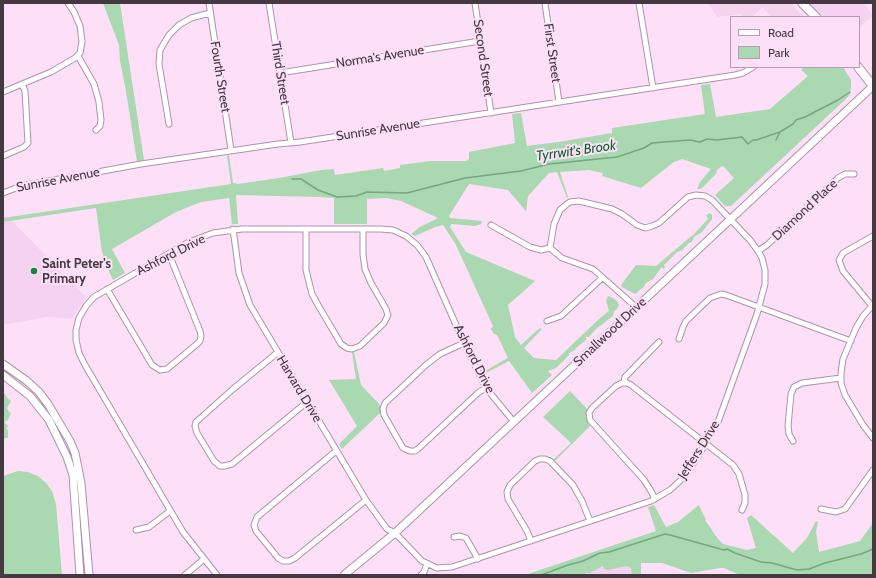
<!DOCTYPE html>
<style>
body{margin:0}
#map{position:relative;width:876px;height:578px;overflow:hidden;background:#fde0f8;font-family:Cabin,sans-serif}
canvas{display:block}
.frame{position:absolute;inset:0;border:4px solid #443842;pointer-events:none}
.legend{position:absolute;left:730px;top:16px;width:130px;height:52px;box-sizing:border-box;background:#fde0f8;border:1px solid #b39daf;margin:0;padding:5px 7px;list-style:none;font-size:12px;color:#443842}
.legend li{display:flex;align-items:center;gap:8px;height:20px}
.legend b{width:20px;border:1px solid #b39daf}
</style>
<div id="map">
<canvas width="876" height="578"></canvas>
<div class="frame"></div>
<ul class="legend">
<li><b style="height:5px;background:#fff"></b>Road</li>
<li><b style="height:11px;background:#a9d8b1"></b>Park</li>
</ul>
</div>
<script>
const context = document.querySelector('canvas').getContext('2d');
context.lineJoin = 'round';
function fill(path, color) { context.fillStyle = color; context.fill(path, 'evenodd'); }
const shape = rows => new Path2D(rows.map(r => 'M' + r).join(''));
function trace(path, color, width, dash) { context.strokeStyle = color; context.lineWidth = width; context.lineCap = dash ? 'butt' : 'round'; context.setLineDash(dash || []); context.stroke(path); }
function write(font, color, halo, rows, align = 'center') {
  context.font = font + ' Cabin,sans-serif'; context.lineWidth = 4; context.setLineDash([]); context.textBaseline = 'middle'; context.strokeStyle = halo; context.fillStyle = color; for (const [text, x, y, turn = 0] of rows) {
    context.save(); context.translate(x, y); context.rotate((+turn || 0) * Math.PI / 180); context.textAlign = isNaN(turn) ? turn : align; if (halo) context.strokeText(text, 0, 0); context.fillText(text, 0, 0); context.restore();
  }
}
const built = shape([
 [708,3,791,3,803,17,771,17,763,7,752,17,744,17,741,14,717,17],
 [809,3,864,3,873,16,859,28,859,17,821,17],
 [12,221,86,297,72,319,46,317,3,325,3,222],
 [641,554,662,563,641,563,641,575,576,575]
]);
const green = shape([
 [103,3,120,3,144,160,137,162,126,91,120,61,119,45],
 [804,67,843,67,851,80,851,87,850,94,847,98,731,206,725,206,715,195,734,178,724,167,722,166,717,170,716,174,701,189,697,189,700,182,711,169,682,159,674,162,641,188,602,176,603,173,589,170,560,172,568,197,567,198,557,172,549,173,528,196,526,211,508,190,469,184,449,216,450,218,482,221,481,224,475,226,451,224,450,227,466,252,535,281,508,305,515,337,521,345,534,333,540,328,542,329,524,348,534,358,556,360,600,318,609,311,606,301,608,296,613,298,617,301,619,305,617,309,614,311,613,316,596,329,589,337,586,337,586,340,576,348,575,350,569,353,569,355,556,368,548,371,552,375,532,393,509,361,484,374,483,372,508,358,497,335,493,333,491,329,493,326,455,243,443,225,435,227,415,236,411,234,420,227,438,218,401,201,386,198,367,199,367,224,334,224,334,198,320,197,236,195,238,224,232,224,229,198,201,202,176,212,112,249,125,273,113,280,107,267,102,252,96,208,3,222,3,218,231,184,227,156,229,155,233,183,238,184,279,178,321,170,334,169,335,175,383,168,384,171,400,168,400,165,431,161,466,161,469,159,469,152,515,143,512,114,521,113,527,146,558,142,612,133,612,128,705,114,701,85,710,84,716,117,770,109,808,76,801,70],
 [710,213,712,215,712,219,702,232,694,237,692,242,689,243,681,251,677,252,664,265,665,268,663,269,662,267,661,268,653,279,646,283,643,288,639,290,638,292,635,294,622,287,621,285,636,265,656,266,695,233,708,219,706,215],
 [352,352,354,352,361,385,380,405,380,413,342,449,339,444,357,426,329,380,356,379],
 [570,391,588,410,586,418,590,426,555,461,553,460,571,443,543,417],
 [3,394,5,394,8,399,11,401,7,408,9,412,11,413,8,420,4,422,8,426,6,429,8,430,8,438,5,438,3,440],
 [18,471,28,472,38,476,46,483,52,491,56,504,62,575,3,575,3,476],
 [654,505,666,527,678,522,699,505,706,520,705,520,718,539,723,544,747,550,756,548,747,518,751,515,793,553,807,538,816,521,818,522,816,532,819,552,860,541,873,523,873,575,740,575,724,568,720,568,691,573,662,563,641,563,641,575,632,575,631,568,627,566,608,570,604,569,603,566,590,573,586,573,585,575,525,575,656,531,648,507]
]);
const stream = shape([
 [776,140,780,132],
 [292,179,301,179,318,190,337,197,356,196,367,192,407,193,465,178,521,171,549,164,617,157,644,148,652,143,690,140,700,142,707,139,717,140,742,137,748,144,753,140,756,140,780,132,793,124,796,120,805,117,838,100,850,92],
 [541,575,568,565,583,561,600,553,609,552,665,534,670,535,724,550,727,549,735,553,761,562,772,563,797,570,809,569,825,563,861,554,873,549]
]);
const street = shape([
 [209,3,231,150],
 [269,3,291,143],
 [475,3,491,113],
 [545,3,559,102],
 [639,3,653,88],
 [78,56,94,84,99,102,101,120,100,126,96,130],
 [280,73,480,41],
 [3,92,51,72,75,58,80,53,82,42,80,26,74,12,68,3],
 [169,124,159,64,160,50,169,35,179,25,191,18,210,13],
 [3,156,24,147,28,143,25,91,22,84],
 [3,193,21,186,141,164,278,144,300,142,735,75,743,73,753,67],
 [491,225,530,247,541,250,550,248],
 [233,229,239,273,250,305,366,500,387,529,395,533,422,561,437,568,452,567,651,501,670,490,685,476,706,443,718,422,757,314,765,284,765,270,762,258,758,251,750,240,712,200,705,196,696,195,688,197,659,223,652,226,645,228,637,225,622,214,612,209,579,201,570,202,567,204,560,210,554,224,550,248,562,258,593,269,636,307],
 [306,229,306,270,312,294,318,305,341,344,347,348,352,349,360,346,384,323,388,315,386,309,371,283,365,269,363,254,363,229],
 [758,251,767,245,838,178,845,174,854,174],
 [107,289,152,365,160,370,167,369,197,344,200,341,201,336,200,331,169,254],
 [873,305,863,316,856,328,843,359,841,373,841,383,845,395,863,425,873,438],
 [872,306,843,271,839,260,843,253,873,236],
 [547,321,561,316,602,278],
 [679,339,683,327,686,321,710,298,721,294,726,295,851,341],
 [464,343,440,354,427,364,385,403,383,409,384,415,403,448,410,451,415,451,419,448,479,392,486,388],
 [277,353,233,389,196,422,195,426,197,433,214,461,220,466,224,466,232,464,307,402],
 [624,383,625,377,659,342],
 [793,441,789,434,788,426,791,394,794,387,802,383,841,378],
 [336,451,257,517,254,525,256,531,278,558,283,561,289,561,295,558,366,500],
 [655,499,651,491,644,480,590,420,589,413,592,408,616,386,622,383,627,383,631,385,733,465,739,474,745,495,745,503,742,510],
 [821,509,836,512,845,509,873,470],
 [136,530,149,527,170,511],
 [454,537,460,536,466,538,478,559],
 [531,541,527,531,508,499,507,492,510,485,535,461,540,459,545,459,550,461,573,485,582,501,590,521],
 [185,575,204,559],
 [217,575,183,532,85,365,79,353,76,340,76,330,79,318,86,306,94,297,187,243,213,233,242,229,380,229,393,230,406,236,417,245,426,257,464,343,486,388,514,422],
 [421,575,424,572,427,564]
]);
const secondary = shape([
 [3,364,27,381,39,392,48,404,70,441,75,453,81,483,89,575],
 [3,375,30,396,49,420,67,457,73,475,80,575],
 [344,575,395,533,873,86]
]);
const primary = shape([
 [802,3,816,17],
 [858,67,873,86]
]);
const markers = [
 [34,271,4,"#16863e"]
];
const streetNames = [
 ["First Street",552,53,82],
 ["Norma's Avenue",380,57,-9],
 ["Second Street",483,58,82],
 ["Third Street",280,73,81],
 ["Fourth Street",220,77,81],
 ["Sunrise Avenue",378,130,-9],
 ["Sunrise Avenue",58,180,-11],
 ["Diamond Place",805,210,-43],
 ["Ashford Drive",171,255,-27],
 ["Smallwood Drive",610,332,-43],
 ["Ashford Drive",474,359,63],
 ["Harvard Drive",299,389,59],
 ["Jeffers Drive",699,450,-58]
];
const poiNames = [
 ["Saint Peter's",42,264],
 ["Primary",42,279]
];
const waterNames = [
 ["Tyrrwit's Brook",576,151,-8]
];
fill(built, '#f5d2f0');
fill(green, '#a9d8b1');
trace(stream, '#76a780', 1.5);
trace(street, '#ad93a9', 7);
trace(secondary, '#ad93a9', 9);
trace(primary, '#ad93a9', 10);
trace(street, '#fff', 5);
trace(secondary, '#fff', 7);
trace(primary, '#fff', 8);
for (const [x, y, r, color] of markers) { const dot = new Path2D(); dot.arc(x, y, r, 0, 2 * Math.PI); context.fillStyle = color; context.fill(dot); trace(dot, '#fde0f8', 1.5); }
write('13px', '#443842', '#fde0f8', streetNames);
write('bold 13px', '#443842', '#fde0f8', poiNames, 'left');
write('italic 14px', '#13652f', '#fde0f8', waterNames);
</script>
